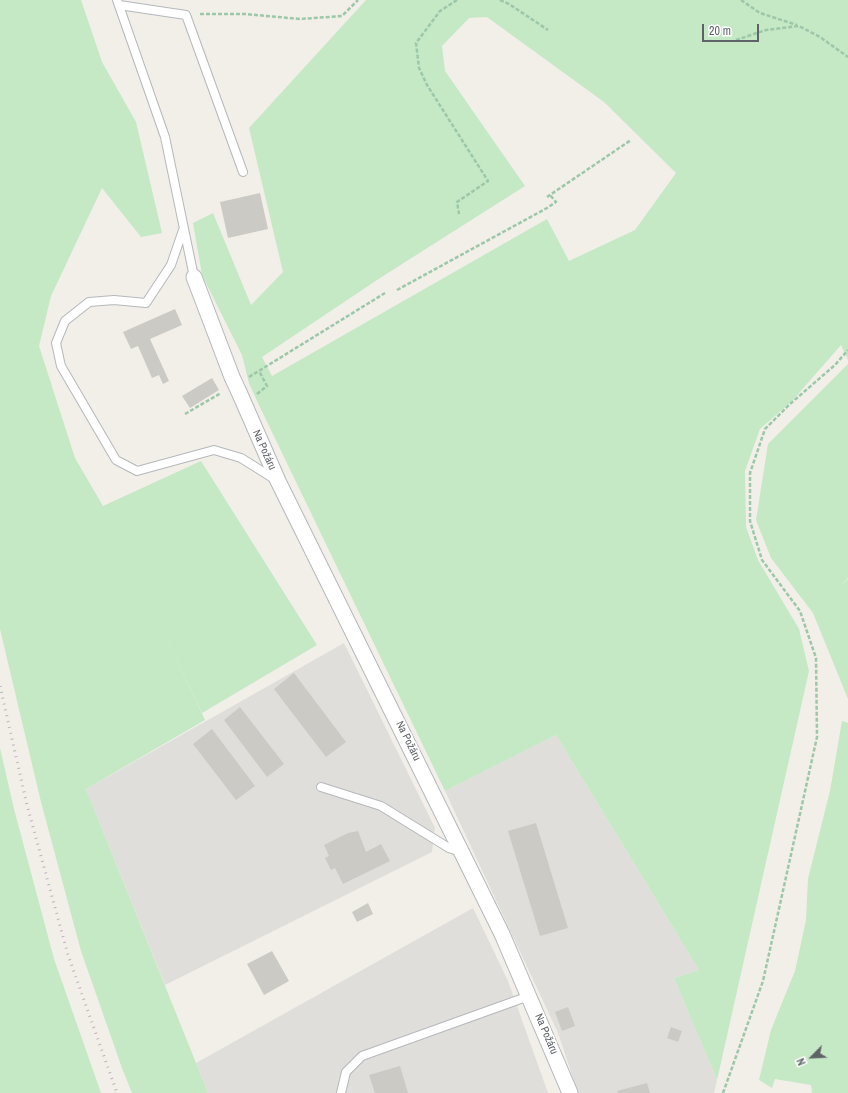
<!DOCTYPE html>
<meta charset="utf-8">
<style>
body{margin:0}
#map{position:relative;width:848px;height:1093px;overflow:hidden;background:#f1efe8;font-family:"Archivo Narrow",sans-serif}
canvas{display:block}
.north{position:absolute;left:792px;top:1037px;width:40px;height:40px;-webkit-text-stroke:3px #fff;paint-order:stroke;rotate:246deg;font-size:11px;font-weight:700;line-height:16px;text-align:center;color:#5f6368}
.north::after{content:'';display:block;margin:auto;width:14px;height:18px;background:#5f6368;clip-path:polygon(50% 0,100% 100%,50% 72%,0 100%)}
.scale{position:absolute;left:702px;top:24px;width:57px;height:18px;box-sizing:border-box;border:2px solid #5f6368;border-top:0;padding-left:5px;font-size:12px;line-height:14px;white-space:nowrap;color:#5f6368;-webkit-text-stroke:3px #fff;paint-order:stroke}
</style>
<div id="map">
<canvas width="848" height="1093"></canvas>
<div class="north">N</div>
<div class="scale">20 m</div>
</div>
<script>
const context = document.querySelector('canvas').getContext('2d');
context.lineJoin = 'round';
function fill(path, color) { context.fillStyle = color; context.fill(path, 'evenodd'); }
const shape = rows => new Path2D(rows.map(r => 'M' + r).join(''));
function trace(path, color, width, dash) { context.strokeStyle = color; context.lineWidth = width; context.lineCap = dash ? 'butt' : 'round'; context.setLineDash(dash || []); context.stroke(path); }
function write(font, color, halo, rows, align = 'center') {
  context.font = font + ' "Archivo Narrow",sans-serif'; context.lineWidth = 3.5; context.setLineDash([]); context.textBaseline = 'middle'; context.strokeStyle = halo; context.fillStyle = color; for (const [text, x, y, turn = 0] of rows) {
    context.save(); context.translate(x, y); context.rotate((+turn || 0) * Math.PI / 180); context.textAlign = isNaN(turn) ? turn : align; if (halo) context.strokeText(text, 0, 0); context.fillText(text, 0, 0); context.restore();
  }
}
const industrial = shape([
 [344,643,435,828,432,852,165,985,86,789],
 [556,735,699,970,674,978,717,1080,714,1093,578,1093,558,1033,445,791],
 [473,908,508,981,548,1093,208,1093,196,1063]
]);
const green = shape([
 [0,0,81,0,102,62,136,122,162,233,141,237,102,188,51,296,39,346,75,458,103,506,201,461,317,645,202,713,155,614,205,720,86,789,208,1093,132,1093,122,1068,81,951,41,802,0,629],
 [366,0,848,0,848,360,841,345,792,401,760,429,745,471,746,527,758,560,799,629,809,671,717,1080,674,978,699,970,556,735,445,791,257,401,249,383,242,355,202,275,193,223,213,213,251,305,283,272,249,128],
 [487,17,604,102,676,173,635,230,569,261,547,219,272,376,262,357,380,278,525,186,445,71,442,46,469,18],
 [848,364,848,578,839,587,848,579,848,699,813,613,771,558,756,520,768,444],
 [842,721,848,723,848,1093,812,1093,811,1085,775,1079,772,1088,759,1080,771,1030,795,971,806,920,808,879,830,791],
 [0,748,14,809,54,959,101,1093,0,1093]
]);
const building = shape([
 [260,193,268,229,228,238,220,202],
 [175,309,182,325,150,339,169,381,163,384,159,375,152,378,138,346,131,349,123,332],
 [212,378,219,390,190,408,182,396],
 [294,673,346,742,326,757,274,689],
 [240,707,284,764,267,777,224,720],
 [212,729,255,786,236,800,193,744],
 [536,823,568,928,540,936,508,831],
 [358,831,366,852,381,844,390,861,343,884,335,868,331,870,325,858,329,856,324,845,348,833],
 [368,903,373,914,357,922,352,912],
 [272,951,289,981,264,995,247,964],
 [568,1007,575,1026,562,1031,555,1012],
 [671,1027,682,1031,678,1042,667,1038],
 [400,1066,408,1093,375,1093,369,1075],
 [647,1083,650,1093,618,1093,617,1091]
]);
const path = shape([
 [457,0,440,11,416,43,419,68,427,85,488,181,457,202,459,214],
 [500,0,509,4,548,30],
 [741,0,760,13,797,25],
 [200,14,245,14,300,19,342,16,358,0],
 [736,40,766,30,799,26,820,37,848,57],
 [547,197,631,140],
 [397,290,547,208,556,202,550,195],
 [249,377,385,293],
 [257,394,267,386,259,371],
 [185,414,221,393],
 [723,1093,763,981,817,737,816,658,800,611,762,560,750,521,750,473,765,429,790,404,835,365,848,350]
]);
const lane = shape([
 [117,0,165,137,194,277],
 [119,5,186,15,243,172],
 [183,230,171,265,146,303,114,300,89,302,65,321,56,343,61,366,116,460,137,471,214,450,241,458,276,480],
 [321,787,381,806,449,848,461,852],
 [341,1093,346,1072,362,1056,529,996]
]);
const street = shape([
 [194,277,232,377],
 [239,392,278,481,502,934,570,1093]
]);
const rail = shape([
 [0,686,27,805,68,955,117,1093]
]);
const streetBridge = shape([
 [232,377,239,392]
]);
const streetNames = [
 ["Na Požáru",264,450,66],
 ["Na Požáru",408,741,64],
 ["Na Požáru",546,1034,67]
];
fill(industrial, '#e0deda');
fill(green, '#c5e8c5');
fill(building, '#cccac5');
trace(lane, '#b5b8bc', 10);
trace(street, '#b5b8bc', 17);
trace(path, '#9cc7a9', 2.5, [4, 2]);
trace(lane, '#fff', 8);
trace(street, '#fff', 15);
trace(rail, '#b6b7b8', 3, [1, 5]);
trace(streetBridge, '#b5b8bc', 17, []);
trace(streetBridge, '#fff', 15);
write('11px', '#5f6368', '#fff', streetNames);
</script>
